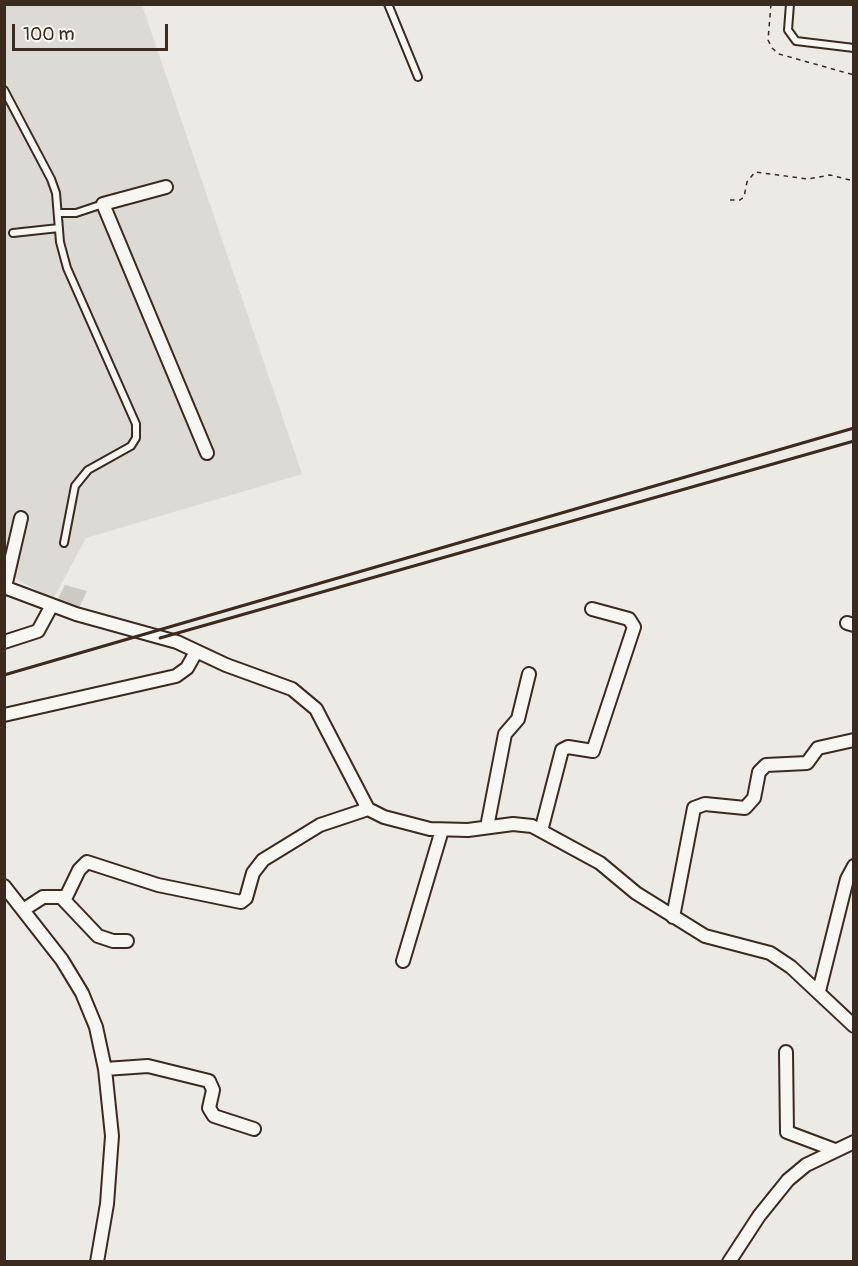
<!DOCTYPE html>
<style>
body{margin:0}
#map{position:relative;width:858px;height:1266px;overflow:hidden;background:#ebeae5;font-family:Pangolin,sans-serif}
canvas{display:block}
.frame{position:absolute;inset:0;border:6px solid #3b2a1e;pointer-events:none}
.scale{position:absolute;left:12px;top:24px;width:156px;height:27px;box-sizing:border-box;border:3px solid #3b2a1e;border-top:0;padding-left:8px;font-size:18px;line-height:21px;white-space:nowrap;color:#3b2a1e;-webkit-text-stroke:4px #f6f6f2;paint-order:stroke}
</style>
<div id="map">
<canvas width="858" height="1266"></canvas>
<div class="frame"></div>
<div class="scale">100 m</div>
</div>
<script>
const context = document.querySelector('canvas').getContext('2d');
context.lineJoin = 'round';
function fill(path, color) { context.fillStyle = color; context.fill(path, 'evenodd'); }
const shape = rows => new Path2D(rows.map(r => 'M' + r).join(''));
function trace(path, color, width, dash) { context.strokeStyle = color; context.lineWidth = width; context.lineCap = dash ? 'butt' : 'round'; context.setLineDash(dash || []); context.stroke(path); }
const built = shape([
 [4,5,142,5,302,474,86,538,53,599,5,573]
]);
const green = shape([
 [65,585,87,591,78,610,55,604]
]);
const path = shape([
 [771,4,768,40,772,48,779,54,854,75],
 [730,200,740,200,744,197,747,182,755,172,808,179,830,175,854,181]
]);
const lane = shape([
 [388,4,418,77],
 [790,4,788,30,796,41,854,48],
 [4,90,51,179,56,193,60,242,67,268,136,424,136,438,131,446,88,470,75,486,64,543],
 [59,213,76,213,103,204],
 [13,233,59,228]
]);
const street = shape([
 [166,187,103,204,207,453],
 [4,587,76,614,177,642,226,665,292,689,316,709,368,809,384,817,430,829,468,830,513,824,532,826,600,863,636,893,705,936,770,953,791,967,854,1026],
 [5,587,21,518],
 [847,623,854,625],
 [4,642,38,631,52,605],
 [4,715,176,676,187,668,196,652],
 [487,827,505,734,518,719,529,674],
 [541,831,562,750,568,747,593,751,634,627,629,619,592,609],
 [4,886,62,960,82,993,96,1027,105,1069,112,1136,107,1204,97,1262],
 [62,898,98,936,113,941,127,941],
 [23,910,43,897,66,897,79,870,87,862,158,885,241,902,246,898,253,873,263,860,320,825,368,809],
 [673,917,694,808,705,804,745,808,754,798,759,772,766,765,807,763,818,748,854,740],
 [403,961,442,830],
 [819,991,847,879,854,866],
 [786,1052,787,1132,835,1150],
 [105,1069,148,1066,209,1081,213,1090,209,1108,214,1116,254,1129],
 [729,1262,759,1216,788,1180,806,1165,854,1142]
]);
const rail = shape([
 [160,638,854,441],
 [4,675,854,428]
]);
fill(built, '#dcdad4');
fill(green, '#cdcac4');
trace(lane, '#3b2a1e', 10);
trace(street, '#3b2a1e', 16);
trace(path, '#3b2a1e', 1.5, [4.5, 4.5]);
trace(lane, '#f6f6f2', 6);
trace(street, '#f6f6f2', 12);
trace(rail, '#3b2a1e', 3);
</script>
